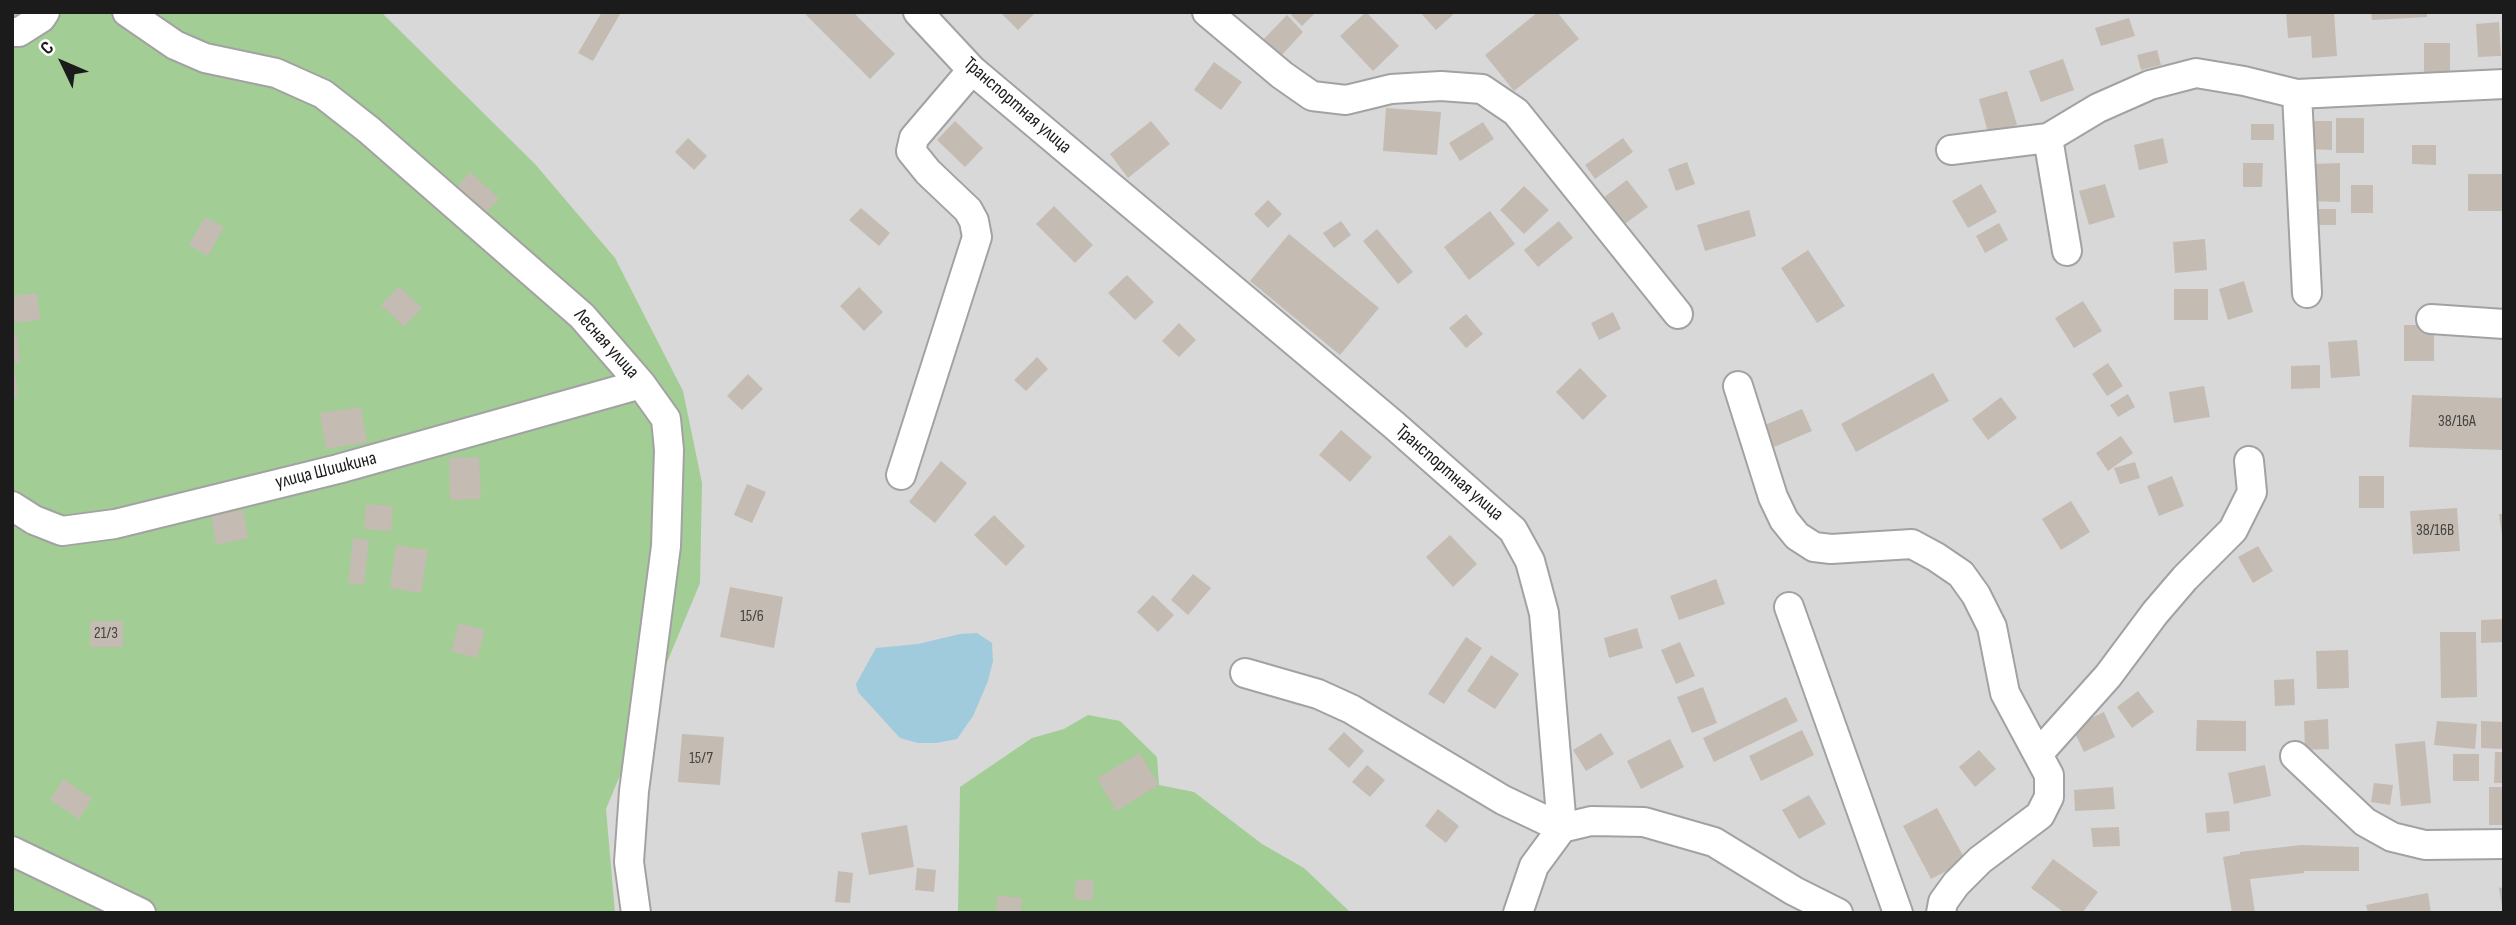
<!DOCTYPE html>
<meta charset="utf-8">
<style>
body{margin:0}
#map{position:relative;width:2516px;height:925px;overflow:hidden;background:#ede9e0;font-family:"Sofia Sans Condensed",sans-serif}
canvas{display:block}
.frame{position:absolute;inset:0;border:14px solid #1b1b1b;pointer-events:none}
.north{position:absolute;left:28px;top:28px;width:70px;height:70px;-webkit-text-stroke:5px #fff;paint-order:stroke;rotate:314deg;font-size:19px;font-weight:700;line-height:28px;text-align:center;color:#1b1b1b}
.north::after{content:'';display:block;margin:auto;width:24px;height:32px;background:#1b1b1b;clip-path:polygon(50% 0,100% 100%,50% 72%,0 100%)}
</style>
<div id="map">
<canvas width="2516" height="925"></canvas>
<div class="frame"></div>
<div class="north">С</div>
</div>
<script>
const context = document.querySelector('canvas').getContext('2d');
context.lineJoin = 'round';
function fill(path, color) { context.fillStyle = color; context.fill(path, 'evenodd'); }
const shape = rows => new Path2D(rows.map(r => 'M' + r).join(''));
function trace(path, color, width, dash) { context.strokeStyle = color; context.lineWidth = width; context.lineCap = dash ? 'butt' : 'round'; context.setLineDash(dash || []); context.stroke(path); }
function write(font, color, halo, rows, align = 'center') {
  context.font = font + ' "Sofia Sans Condensed",sans-serif'; context.lineWidth = 6; context.setLineDash([]); context.textBaseline = 'middle'; context.strokeStyle = halo; context.fillStyle = color; for (const [text, x, y, turn = 0] of rows) {
    context.save(); context.translate(x, y); context.rotate((+turn || 0) * Math.PI / 180); context.textAlign = isNaN(turn) ? turn : align; if (halo) context.strokeText(text, 0, 0); context.fillText(text, 0, 0); context.restore();
  }
}
const residential = shape([
 [12,12,2504,12,2504,913,12,913]
]);
const forest = shape([
 [12,12,381,12,535,164,615,258,683,391,702,483,700,583,606,809,615,913,12,913],
 [1088,715,1120,721,1157,757,1159,785,1194,792,1262,844,1304,868,1351,913,958,913,960,787,1032,738,1064,729]
]);
const water = shape([
 [977,633,992,643,993,661,988,681,973,716,957,739,936,743,918,743,900,738,858,692,856,684,876,648,918,644,960,634]
]);
const building = shape([
 [602,12,620,14,593,61,578,53],
 [806,12,853,12,895,54,870,79,805,14],
 [1000,12,1036,12,1018,30],
 [1293,12,1316,12,1302,26,1291,15],
 [1366,12,1399,46,1373,71,1340,36],
 [1420,12,1456,12,1436,30],
 [1538,12,1557,12,1579,39,1514,91,1485,55],
 [2286,12,2334,12,2337,56,2312,58,2311,36,2288,38],
 [2371,12,2427,12,2427,17,2372,20],
 [1287,15,1303,32,1279,58,1261,42],
 [2129,18,2135,36,2101,46,2095,28],
 [2499,22,2501,56,2478,57,2476,24],
 [2424,43,2450,43,2450,80,2424,80],
 [2157,50,2161,65,2141,70,2137,55],
 [2063,59,2074,90,2041,102,2029,71],
 [1214,62,1242,82,1221,110,1194,90],
 [2007,91,2017,125,1988,133,1979,99],
 [1386,108,1441,112,1437,155,1383,151],
 [2336,118,2364,118,2364,153,2336,153],
 [955,121,983,148,965,167,937,140],
 [1151,121,1170,144,1128,178,1110,154],
 [2307,121,2332,121,2332,150,2307,149],
 [1483,122,1494,139,1460,161,1449,143],
 [2251,124,2274,124,2274,140,2251,140],
 [688,138,707,156,694,170,675,152],
 [1623,138,1633,152,1595,179,1585,165],
 [2163,138,2168,163,2139,170,2134,145],
 [2412,145,2436,145,2436,165,2412,164],
 [1687,162,1695,184,1676,191,1668,169],
 [2243,163,2263,163,2262,187,2243,187],
 [2340,163,2340,202,2310,201,2312,164],
 [470,172,499,198,486,213,457,187],
 [2468,174,2504,174,2504,211,2468,211],
 [1627,180,1648,207,1615,231,1595,204],
 [1981,184,1997,212,1968,228,1952,201],
 [2105,184,2115,217,2089,225,2079,191],
 [2351,185,2373,185,2373,213,2351,213],
 [1524,186,1549,210,1524,234,1500,210],
 [1268,200,1282,214,1268,228,1254,214],
 [1054,206,1093,245,1075,263,1036,224],
 [861,208,890,233,879,246,849,220],
 [2316,209,2336,209,2336,225,2316,225],
 [1749,210,1756,236,1705,251,1697,225],
 [1490,211,1515,244,1469,280,1444,247],
 [205,217,224,227,208,256,189,245],
 [1341,221,1351,235,1334,248,1323,233],
 [1559,221,1573,238,1538,267,1524,250],
 [1999,223,2008,240,1985,253,1976,236],
 [1377,229,1413,272,1398,284,1363,241],
 [1289,234,1379,308,1340,355,1250,281],
 [2205,239,2207,270,2175,273,2173,242],
 [1808,250,1845,306,1817,323,1781,268],
 [1127,275,1154,302,1135,320,1108,293],
 [2244,281,2253,312,2228,320,2219,289],
 [399,286,422,308,404,327,381,305],
 [859,287,883,312,864,331,840,306],
 [2174,289,2208,289,2208,320,2174,320],
 [37,293,40,320,12,323,12,296],
 [2083,301,2102,331,2074,348,2055,318],
 [1613,312,1621,329,1599,340,1591,323],
 [1466,314,1483,334,1466,348,1449,328],
 [1179,323,1196,340,1179,357,1162,341],
 [2404,325,2434,325,2434,361,2404,361],
 [17,334,20,362,12,363,12,335],
 [2357,340,2360,376,2331,378,2328,342],
 [1037,357,1048,369,1026,391,1014,380],
 [2108,363,2123,386,2107,396,2092,374],
 [2320,365,2320,388,2291,389,2291,366],
 [1580,368,1607,396,1583,420,1556,392],
 [12,371,15,371,18,397,12,398],
 [1933,373,1949,401,1856,452,1841,424],
 [748,374,763,389,742,410,727,396],
 [2204,386,2210,417,2174,423,2169,392],
 [2128,394,2135,407,2118,417,2110,405],
 [2412,395,2504,398,2504,450,2409,447],
 [2001,397,2017,418,1988,440,1972,419],
 [361,407,367,442,326,449,320,413],
 [1802,409,1812,431,1774,447,1765,425],
 [1341,430,1372,457,1350,482,1319,455],
 [2121,436,2133,453,2108,471,2096,453],
 [479,457,481,499,450,500,449,458],
 [941,461,967,483,935,523,909,502],
 [2135,462,2140,478,2120,484,2114,468],
 [2172,476,2184,506,2159,516,2147,486],
 [2359,476,2384,476,2384,508,2359,508],
 [747,484,766,492,752,523,734,515],
 [2071,501,2090,532,2061,550,2042,519],
 [366,504,393,506,391,531,364,529],
 [2457,508,2460,551,2413,554,2410,511],
 [243,510,248,538,216,545,211,516],
 [2499,514,2504,514,2504,535,2502,535],
 [994,515,1025,546,1006,566,974,535],
 [1450,535,1477,564,1453,587,1426,557],
 [353,538,369,540,364,585,348,583],
 [396,545,428,550,421,593,390,588],
 [2258,546,2273,571,2253,583,2238,557],
 [1193,574,1211,588,1188,615,1171,600],
 [1716,579,1725,604,1679,620,1670,596],
 [730,587,783,597,774,648,720,637],
 [1153,595,1174,615,1158,632,1137,612],
 [2504,619,2504,642,2481,643,2481,620],
 [90,621,123,621,123,647,90,647],
 [459,623,485,630,477,658,451,651],
 [1637,628,1643,648,1609,658,1604,638],
 [2440,632,2476,632,2477,697,2441,698],
 [1466,637,1482,648,1444,704,1428,694],
 [1680,642,1695,676,1676,684,1661,650],
 [2348,650,2349,688,2317,689,2316,651],
 [1491,655,1519,674,1495,709,1467,691],
 [2294,679,2295,705,2275,706,2274,680],
 [1703,687,1717,723,1692,733,1677,697],
 [2138,691,2154,712,2132,728,2117,707],
 [1786,697,1798,721,1714,762,1703,738],
 [2104,712,2115,737,2084,752,2072,727],
 [2328,719,2329,749,2305,750,2304,721],
 [2197,720,2246,721,2246,751,2196,751],
 [2437,721,2477,724,2475,749,2434,745],
 [2481,721,2504,722,2504,749,2481,748],
 [1802,730,1814,755,1761,781,1749,756],
 [1344,732,1364,751,1349,768,1328,749],
 [1601,733,1614,754,1586,771,1573,750],
 [682,734,724,737,720,785,678,782],
 [1670,739,1684,767,1641,789,1627,761],
 [2425,741,2431,803,2401,806,2395,744],
 [1979,750,1996,769,1975,787,1959,767],
 [2495,752,2504,752,2504,783,2494,783],
 [1140,753,1159,785,1116,811,1097,778],
 [2453,754,2479,754,2479,781,2453,781],
 [1367,765,1385,780,1370,797,1352,782],
 [2265,765,2271,796,2234,804,2228,773],
 [63,779,92,798,79,819,50,800],
 [2374,783,2393,785,2390,805,2371,802],
 [2113,787,2115,809,2075,811,2074,790],
 [2489,787,2504,787,2504,825,2489,825],
 [1809,795,1826,824,1799,839,1782,810],
 [1937,808,1966,861,1931,879,1903,826],
 [1438,809,1459,826,1446,843,1425,826],
 [2229,811,2230,831,2207,833,2205,813],
 [907,825,914,867,869,875,861,833],
 [2119,827,2120,846,2093,847,2091,828],
 [2301,845,2359,847,2359,871,2304,871,2304,873,2250,879,2255,913,2232,913,2223,857,2240,854,2240,852],
 [2053,859,2098,892,2082,913,2065,913,2031,888],
 [917,868,936,870,934,892,915,890],
 [838,871,853,873,850,903,835,902],
 [1076,879,1094,881,1092,901,1074,899],
 [2504,887,2504,907,2502,907,2499,888],
 [2428,893,2431,913,2368,913,2366,905],
 [997,895,1022,898,1021,913,996,913]
]);
const minor = shape([
 [127,12,175,45,205,58,276,73,323,94,369,130,582,316,641,384,666,419,669,450,666,546,634,791,629,862,636,913],
 [918,12,972,70,1394,425,1513,530,1530,561,1544,613,1562,828],
 [1207,12,1282,75,1312,96,1346,100,1391,89,1441,86,1482,89,1516,112,1678,314],
 [12,32,19,32,41,18,45,12],
 [2297,94,2307,293],
 [2048,138,2067,251],
 [1951,150,2048,138,2098,108,2150,85,2196,73,2244,81,2297,94,2504,84],
 [2431,319,2504,324],
 [1738,386,1773,497,1784,520,1797,536,1814,547,1831,549,1912,544,1936,557,1961,574,1976,595,1992,627,2005,693,2049,775,2049,797,2040,815,1980,860,1956,884,1943,902,1941,913],
 [901,475,977,237,974,221,968,210,928,172,911,151,914,138,972,70],
 [12,506,34,520,62,531,115,524,338,469,641,384],
 [1789,607,1898,913],
 [1245,673,1318,694,1351,709,1503,800,1562,828],
 [2039,753,2108,676,2155,613,2185,578,2233,530,2252,492,2249,461],
 [2295,756,2365,822,2392,837,2425,845,2504,844],
 [12,851,141,913],
 [1518,913,1534,866,1562,828,1591,821,1644,822,1714,842,1794,891,1838,913]
]);
const numberNames = [
 ["38/16А",2457,422],
 ["38/16В",2435,531],
 ["15/6",752,617],
 ["21/3",106,634],
 ["15/7",701,759]
];
const streetNames = [
 ["Транспортная улица",1017,106,41],
 ["Лесная улица",606,344,48],
 ["улица Шишкина",326,471,-14],
 ["Транспортная улица",1449,473,41]
];
fill(residential, '#d9d8d8');
fill(forest, '#a2cd94');
fill(water, '#9fcbdc');
fill(building, '#c4bbb3');
trace(minor, '#a2a2a2', 32);
trace(minor, '#fff', 28);
write('16px', '#454341', null, numberNames);
write('19px', '#1b1b1b', '#fff', streetNames);
</script>
